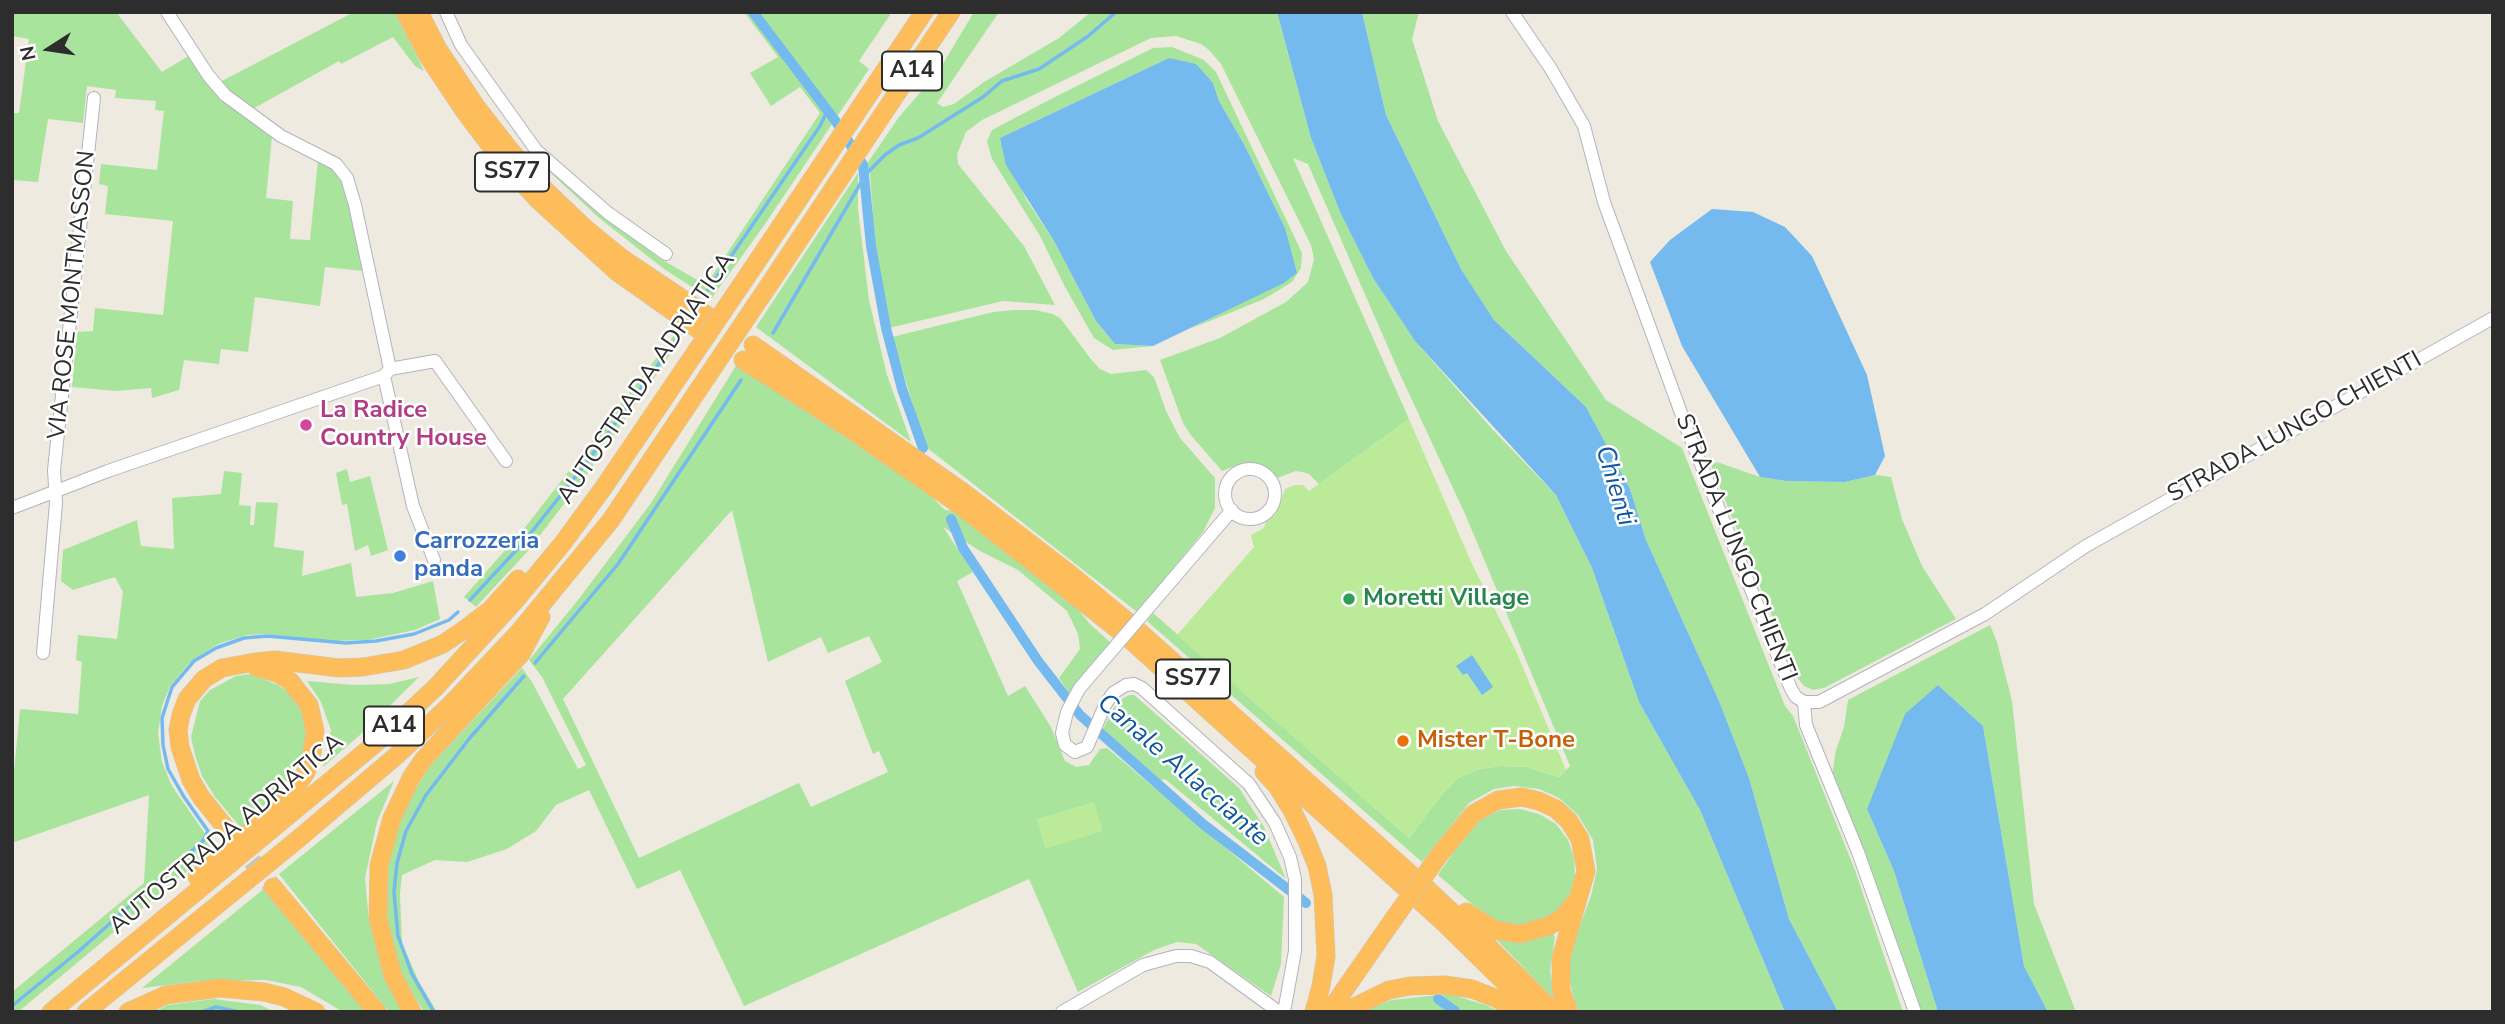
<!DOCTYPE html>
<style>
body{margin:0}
#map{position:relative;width:2505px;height:1024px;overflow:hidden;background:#eeeae0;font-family:"Nunito Sans",sans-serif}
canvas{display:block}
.frame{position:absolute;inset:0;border:14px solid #2d2d2d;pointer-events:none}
.north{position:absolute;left:14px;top:14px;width:70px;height:70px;-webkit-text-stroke:5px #fff;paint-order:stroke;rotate:258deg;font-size:19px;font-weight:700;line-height:28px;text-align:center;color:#2d2d2d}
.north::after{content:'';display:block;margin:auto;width:24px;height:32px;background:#2d2d2d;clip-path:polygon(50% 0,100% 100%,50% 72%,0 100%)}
</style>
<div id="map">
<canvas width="2505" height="1024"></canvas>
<div class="frame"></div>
<div class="north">N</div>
</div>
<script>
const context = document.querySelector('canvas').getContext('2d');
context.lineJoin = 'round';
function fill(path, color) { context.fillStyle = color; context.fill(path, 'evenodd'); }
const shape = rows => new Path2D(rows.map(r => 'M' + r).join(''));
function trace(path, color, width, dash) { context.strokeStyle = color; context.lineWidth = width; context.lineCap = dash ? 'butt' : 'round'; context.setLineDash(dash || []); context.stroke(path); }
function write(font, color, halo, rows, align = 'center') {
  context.font = font + ' "Nunito Sans",sans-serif'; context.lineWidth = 5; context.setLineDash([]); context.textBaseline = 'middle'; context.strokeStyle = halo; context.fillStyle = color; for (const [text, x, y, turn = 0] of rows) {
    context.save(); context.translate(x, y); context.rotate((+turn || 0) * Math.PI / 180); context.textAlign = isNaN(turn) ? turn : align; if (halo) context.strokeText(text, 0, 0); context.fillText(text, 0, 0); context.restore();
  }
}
const green = shape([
 [12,12,116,12,162,72,190,55,272,136,266,198,293,201,290,239,310,240,318,160,332,167,343,181,351,208,363,271,325,267,320,306,255,297,248,352,221,349,219,364,184,360,179,390,152,398,151,388,116,391,72,387,77,332,93,331,95,308,163,315,173,221,105,214,108,186,99,184,101,164,157,170,164,111,155,110,156,101,115,98,116,90,87,86,83,123,48,119,38,182,12,180,12,113,19,113,29,39,12,36],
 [354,12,395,12,424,71,415,66,393,37,341,64,339,61,249,111,218,83],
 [744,12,892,12,859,61,869,69,763,227,711,299,664,269,599,218,538,161,511,128,540,160,631,236,659,258,706,285,820,113,800,87,771,106,750,73,778,57],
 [974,12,999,12,937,103,943,107,954,104,984,82,1059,38,1091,12,1277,12,1311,138,1340,212,1373,278,1415,341,1493,430,1556,495,1592,568,1639,702,1700,810,1785,1012,1580,1012,1575,1003,1567,970,1572,946,1591,896,1597,869,1593,840,1578,815,1559,798,1539,789,1514,786,1494,789,1469,803,1422,862,1147,621,1153,613,1409,838,1442,794,1459,777,1480,769,1501,766,1527,767,1559,777,1570,766,1466,516,1398,370,1308,164,1293,158,1409,419,1319,484,1309,474,1302,472,1296,471,1277,478,1270,471,1255,463,1238,465,1222,471,1190,434,1183,423,1160,360,1220,338,1286,302,1308,282,1314,259,1311,245,1221,64,1209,50,1201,44,1176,36,1151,38,982,120,966,132,957,154,958,164,1024,246,1055,305,1003,301,889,328,875,245,870,173,866,165,899,117,938,72],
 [1362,12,1419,12,1412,39,1438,121,1506,251,1606,400,1682,448,1785,706,1793,716,1855,870,1903,1012,1838,1012,1789,919,1749,778,1719,701,1646,540,1630,489,1586,407,1494,320,1461,269,1386,115],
 [1172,47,1204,60,1216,72,1302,253,1301,268,1292,282,1264,299,1190,329,1259,293,1285,228,1245,146,1219,101,1213,83,1169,58,1000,138,1026,199,1054,241,1096,321,1115,344,1153,346,1113,350,1094,338,1065,287,1040,236,992,159,987,141,992,130,1049,100,1153,48],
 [858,173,858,209,869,300,887,375,911,442,756,327],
 [1014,310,1035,310,1053,314,1061,319,1090,358,1100,369,1111,374,1146,370,1154,377,1166,411,1180,438,1215,478,1215,508,1203,532,1137,612,926,447,892,337,993,312],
 [675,334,681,339,584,478,527,552,476,607,464,597,527,525],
 [737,364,920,485,945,510,956,511,1071,601,1090,624,1111,643,1092,663,1070,694,1059,678,1080,649,1078,634,1067,611,1018,570,980,551,943,527,973,572,957,581,1008,696,1025,686,1051,727,1065,761,1076,767,1089,765,1100,749,1107,748,1284,897,1281,964,1271,996,1196,944,1177,942,1154,950,1078,992,1029,879,744,1006,680,870,637,889,589,790,556,805,536,831,507,849,467,862,435,860,402,875,400,894,402,943,419,982,437,1012,424,1012,403,978,389,936,383,899,388,858,399,824,413,793,430,766,522,668,532,682,578,769,586,765,542,677,529,660,578,600,651,503],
 [732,510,768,662,821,637,828,653,869,636,882,662,845,681,873,754,879,751,888,772,811,807,799,783,639,858,563,699],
 [1717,462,1760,477,1786,481,1845,482,1875,475,1891,477,1902,519,1922,566,1956,619,1824,688,1813,690,1804,686,1796,676,1711,465],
 [347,469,350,482,370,476,388,550,371,556,368,545,355,551,347,504,342,505,336,473],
 [224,471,242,473,239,505,251,506,250,525,254,525,256,502,278,503,274,547,304,551,302,576,351,563,356,597,393,593,433,581,440,619,415,630,367,640,330,641,266,634,247,635,218,644,189,663,170,686,162,706,158,733,162,762,172,786,215,848,18,1012,12,1012,12,992,144,883,149,795,12,843,12,793,20,709,78,714,82,662,76,660,78,635,117,639,123,592,115,577,73,590,61,581,63,550,137,520,141,546,174,549,172,498,221,494],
 [1990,625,1997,642,2012,701,2034,904,2076,1012,2048,1012,2024,966,1983,726,1938,685,1867,809,1894,871,1938,1012,1920,1012,1832,775,1836,750,1844,727,1848,700],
 [251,674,278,685,290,694,300,708,305,723,306,739,302,755,285,788,269,806,241,828,215,797,202,776,195,755,191,737,200,701,210,690,236,676],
 [419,677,361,734,323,767,331,730,321,702,307,681,354,685,389,684],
 [1129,695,1134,695,1148,707,1239,788,1264,827,1286,879,1165,779,1161,780,1103,729,1112,711,1119,701],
 [394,781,377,822,365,878,369,921,380,959,410,1012,389,1012,279,874],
 [1520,809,1539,814,1556,824,1568,840,1574,858,1575,878,1569,897,1557,913,1540,925,1500,928,1438,875,1468,831,1483,818,1501,810],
 [266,887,370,1012,343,1012,301,987,266,980,201,981,142,988],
 [1550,931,1555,936,1550,971,1556,1001,1493,936],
 [1449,994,1486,1005,1499,1012,1361,1012,1392,1000],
 [214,999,260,1005,275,1012,154,1012,168,1005]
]);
const pitch = shape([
 [1409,419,1472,564,1516,651,1566,770,1559,777,1527,767,1501,766,1480,769,1459,777,1442,794,1409,838,1177,635,1254,547,1251,535,1264,528,1266,522,1276,514,1285,489,1295,485,1303,485,1309,491],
 [1094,802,1103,831,1045,849,1037,819]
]);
const water = shape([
 [1277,12,1362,12,1386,115,1461,269,1494,320,1586,407,1630,489,1646,540,1719,701,1749,778,1789,919,1838,1012,1785,1012,1700,810,1639,702,1592,568,1556,495,1415,341,1373,278,1340,212,1311,138],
 [1169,58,1196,64,1213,83,1219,101,1245,146,1285,228,1297,273,1284,283,1153,346,1115,344,1096,321,1054,241,1006,165,1000,138],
 [1712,209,1753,212,1785,227,1812,256,1867,375,1885,456,1875,475,1845,482,1786,481,1760,477,1682,346,1650,262,1670,240],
 [1472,655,1493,687,1482,695,1467,673,1463,675,1456,666],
 [1938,685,1983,726,2024,966,2048,1012,1938,1012,1894,871,1867,809,1905,714]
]);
const stream = shape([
 [708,290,820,126,827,111],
 [773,333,866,174,885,155,899,145,918,138,983,97,1002,81,1039,69,1087,37,1116,12],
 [470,600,522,544,584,466,682,332],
 [535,663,618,564,741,380],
 [12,1006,79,951,203,841,208,831,184,797,168,769,163,745,162,718,172,687,194,661,216,648,244,638,267,636,346,643,376,641,414,634,449,620,458,612],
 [202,1012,216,1007,239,1012],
 [434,1012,412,974,398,936,394,892,397,863,406,831,426,795,469,739,524,676]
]);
const canal = shape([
 [753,12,837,123,863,165,871,246,886,328,902,389,923,448],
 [951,519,963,548,1038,661,1080,715,1203,824,1306,903],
 [1438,999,1455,1011]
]);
const highwayTunnel = shape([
 [235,840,273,887]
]);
const minor = shape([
 [167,12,208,75,225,95,281,136,336,164,347,178,355,205,390,369],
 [446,12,461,45,536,150,608,213,666,254],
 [1512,12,1551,69,1584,126,1604,202,1688,432,1791,689,1796,697,1804,702,1819,702,1985,614,2086,546,2493,318],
 [384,376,413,506,434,560],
 '1225 494a25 25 0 1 1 50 0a25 25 0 1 1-50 0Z',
 [12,508,108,471,384,376,390,369,435,361,506,461],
 [1149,607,1232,510],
 [43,653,56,503,54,470,94,98],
 [1108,655,1079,689,1067,712,1062,733,1065,745,1075,752,1087,747,1105,705,1113,693,1126,685,1134,684,1142,688,1249,784,1275,823,1290,857,1295,879,1295,951,1284,1012],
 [1804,702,1806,725,1858,852,1915,1012],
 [1062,1012,1143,965,1176,956,1191,956,1210,962,1279,1012]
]);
const highway = shape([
 [405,12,427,55,465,112,499,157,537,199,617,272,699,330],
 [419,12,438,49,475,105,510,150,547,192,585,228,623,259,708,316],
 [752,269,924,12],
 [771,282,951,12],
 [753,345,963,492,1070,574,1133,626,1424,886,1488,946,1554,1012],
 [743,360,853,431,961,506,1126,636,1442,921,1535,1012],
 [1264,772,1277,786,1293,812,1307,841,1317,866,1323,895,1326,956,1321,986,1314,1012],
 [233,837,201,797,191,780,180,747,178,730,181,715,187,699,204,679,222,668,255,662,275,660,339,668,363,667,404,660,443,644,465,629,490,610,518,579],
 [1440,854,1473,814,1498,800,1522,797,1539,801,1556,809,1569,821,1580,839,1586,871,1561,958,1561,990,1569,1012],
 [197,877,289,798,306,772,311,759,315,731,309,705,290,681,277,673,256,667],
 [273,887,377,1012],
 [1466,912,1495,930,1520,934,1549,926,1563,917,1575,902],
 [51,1012,376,743,435,688,515,601,563,543,604,487,695,353],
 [86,1012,297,840,396,756,449,706,519,632,611,520,715,365],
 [128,1012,166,995,220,988,264,992,284,997,316,1012],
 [412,1012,393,976,378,919,379,865,392,818,411,778,423,760,521,654,541,617],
 [1329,1012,1395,917],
 [1344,1012,1389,990,1410,986,1445,985,1472,989,1495,998,1520,1012]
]);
const minorBridge = shape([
 [1108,655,1149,607]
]);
const highwayBridge = shape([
 [695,353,752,269],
 [715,365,771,282],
 [1395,917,1440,854]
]);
const markers = [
 [306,425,7,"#d1479c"],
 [400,556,7,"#3f7fe0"],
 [1349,599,7,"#2e9e5b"],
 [1403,741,7,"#e8710a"]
];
const shields = [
 [912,71,60],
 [512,172,74],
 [1193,679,74],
 [394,726,60]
];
const shieldNames = [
 ["A14",912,71],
 ["SS77",512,172],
 ["SS77",1193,679],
 ["A14",394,726]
];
const streetNames = [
 ["VIA ROSE MONTMASSON",73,295,-84],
 ["AUTOSTRADA ADRIATICA",647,379,-56],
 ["STRADA LUNGO CHIENTI",2295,428,-29],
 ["STRADA LUNGO CHIENTI",1735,548,68],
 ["AUTOSTRADA ADRIATICA",227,835,-40]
];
const hotelNames = [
 ["La Radice",320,411],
 ["Country House",320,439]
];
const shopNames = [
 ["Carrozzeria",414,542],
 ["panda",414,570]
];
const leisureNames = [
 ["Moretti Village",1363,599]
];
const foodNames = [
 ["Mister T-Bone",1417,741]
];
const waterNames = [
 ["Chienti",1614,486,73],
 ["Canale Allacciante",1182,771,41]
];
fill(green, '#a9e49d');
fill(pitch, '#bbeb99');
fill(water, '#74baef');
trace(stream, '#74baef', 3.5);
trace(canal, '#74baef', 10);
trace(highwayTunnel, '#c7c4bc', 18, [18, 9]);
trace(minor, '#b3b3c0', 14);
trace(highway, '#c8c8c8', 19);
trace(minor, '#fff', 12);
trace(highway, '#febd5b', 18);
trace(minorBridge, '#b3b3c0', 14, []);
trace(highwayBridge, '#c8c8c8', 19, []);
trace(minorBridge, '#fff', 12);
trace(highwayBridge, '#febd5b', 18);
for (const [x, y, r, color] of markers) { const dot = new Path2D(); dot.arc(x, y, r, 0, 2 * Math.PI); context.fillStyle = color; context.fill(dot); trace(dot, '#fff', 2.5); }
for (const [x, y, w] of shields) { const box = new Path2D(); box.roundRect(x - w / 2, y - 19.5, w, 39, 5); context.fillStyle = '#fff'; context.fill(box); trace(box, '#2d2d2d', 2); }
write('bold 23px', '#2d2d2d', null, shieldNames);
write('24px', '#2d2d2d', '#fff', streetNames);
write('bold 24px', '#b23c85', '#fff', hotelNames, 'left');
write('bold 24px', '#366cbe', '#fff', shopNames, 'left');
write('bold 24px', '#27864d', '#fff', leisureNames, 'left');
write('bold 24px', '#c56008', '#fff', foodNames, 'left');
write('italic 26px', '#0d56a1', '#fff', waterNames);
</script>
